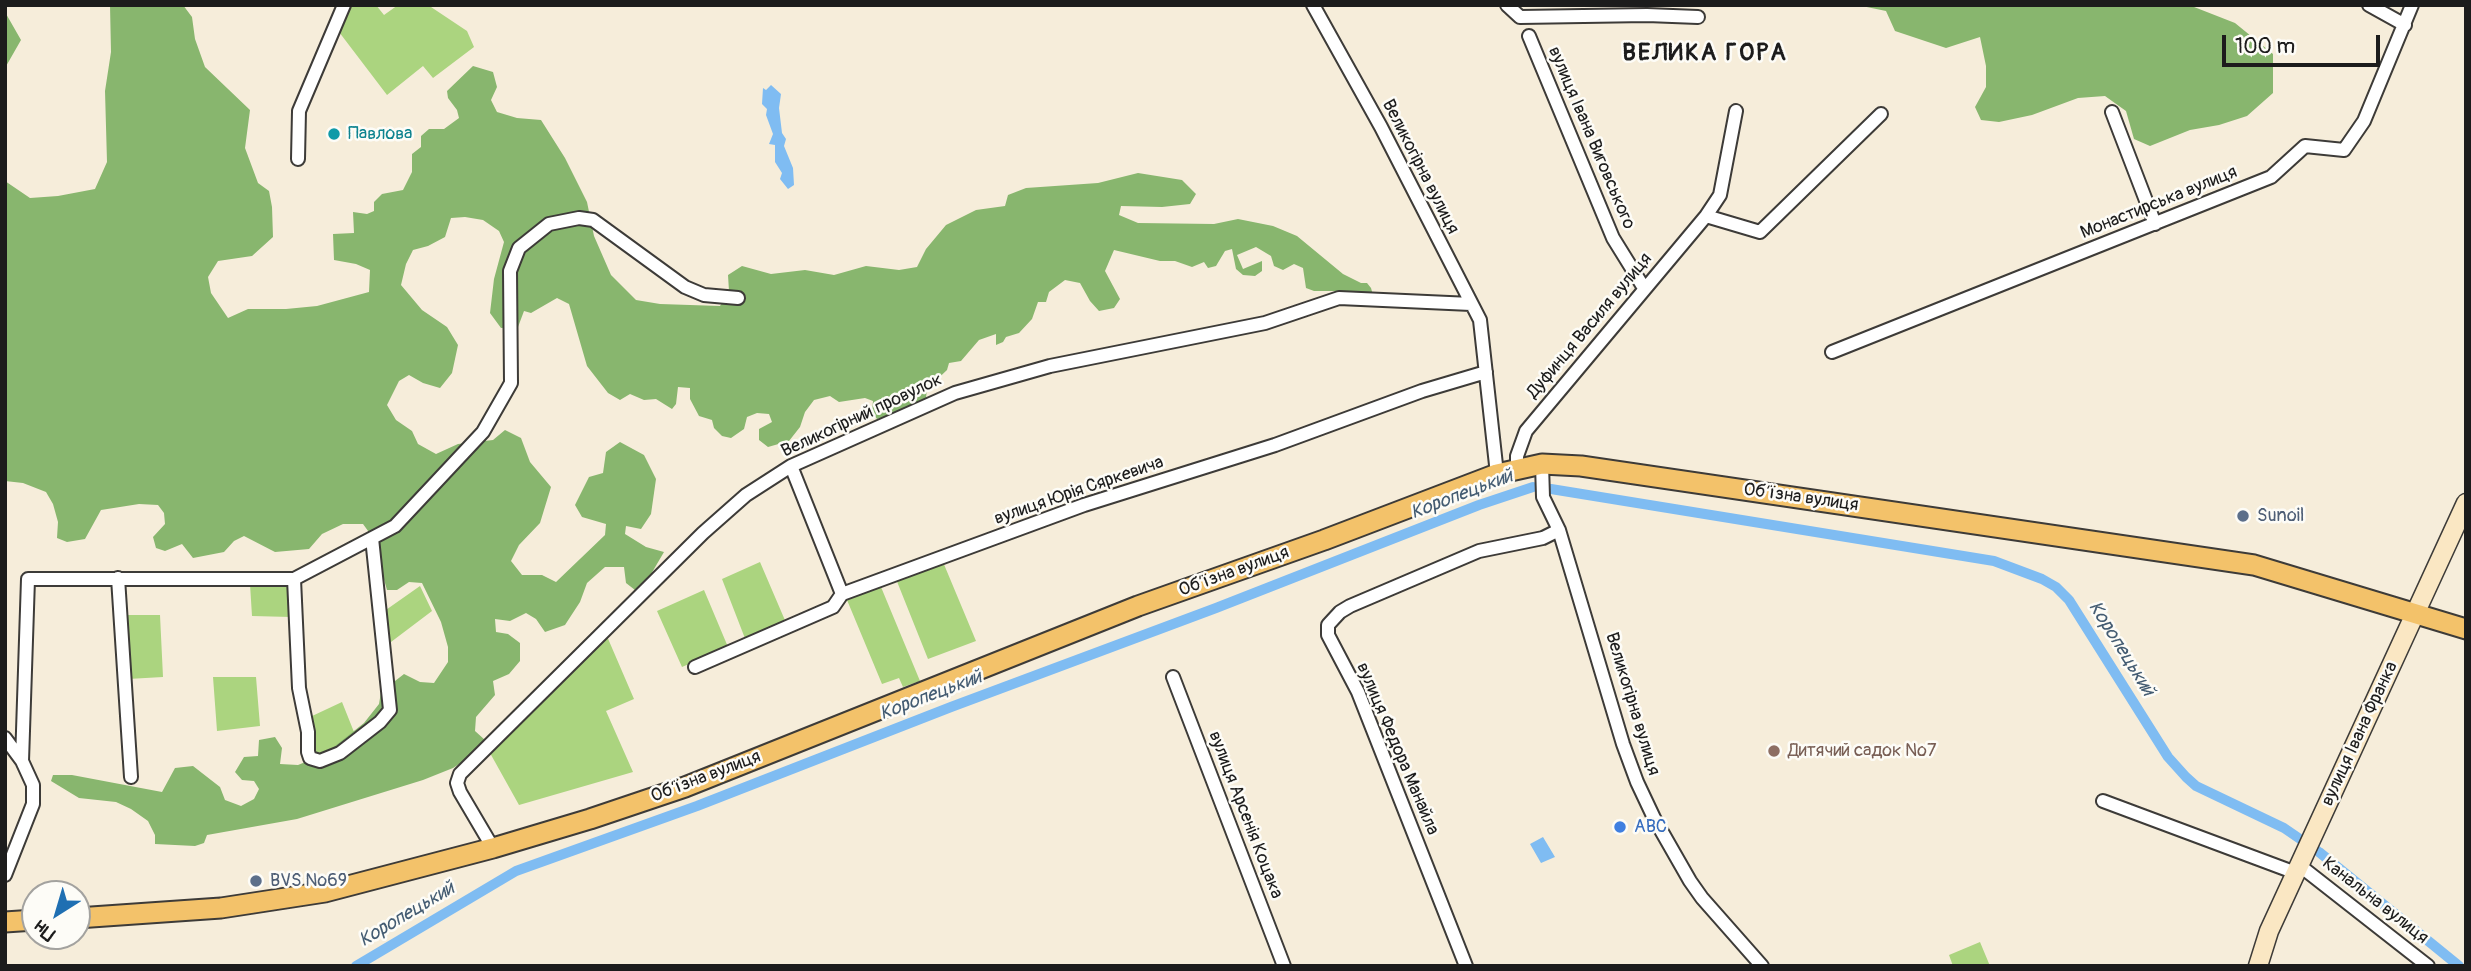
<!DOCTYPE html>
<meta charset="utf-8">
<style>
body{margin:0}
#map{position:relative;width:2471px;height:971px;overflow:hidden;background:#f6edda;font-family:Pangolin,sans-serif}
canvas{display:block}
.frame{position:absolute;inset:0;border:7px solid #1c1c1c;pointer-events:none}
.north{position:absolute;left:21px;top:880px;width:70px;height:70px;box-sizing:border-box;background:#fdfcf7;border:2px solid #a3a29f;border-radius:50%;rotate:217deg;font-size:19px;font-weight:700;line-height:28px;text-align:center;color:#1c1c1c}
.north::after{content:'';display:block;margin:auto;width:24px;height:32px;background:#1f6fb2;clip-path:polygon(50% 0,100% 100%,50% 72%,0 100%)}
.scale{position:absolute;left:2222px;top:35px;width:158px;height:32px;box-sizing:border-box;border:4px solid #1c1c1c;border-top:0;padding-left:9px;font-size:21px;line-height:24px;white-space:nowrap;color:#1c1c1c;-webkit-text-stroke:5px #fdfcf7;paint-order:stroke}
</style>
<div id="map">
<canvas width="2471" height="971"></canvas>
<div class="frame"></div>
<div class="north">Пн</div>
<div class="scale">100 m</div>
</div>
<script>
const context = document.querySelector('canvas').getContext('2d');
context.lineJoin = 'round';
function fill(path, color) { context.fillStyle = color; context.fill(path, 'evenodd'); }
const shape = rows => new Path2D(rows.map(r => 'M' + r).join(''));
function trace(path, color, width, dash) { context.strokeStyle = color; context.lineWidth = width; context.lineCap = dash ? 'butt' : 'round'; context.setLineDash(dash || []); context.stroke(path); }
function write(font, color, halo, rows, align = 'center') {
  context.font = font + ' Pangolin,sans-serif'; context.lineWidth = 5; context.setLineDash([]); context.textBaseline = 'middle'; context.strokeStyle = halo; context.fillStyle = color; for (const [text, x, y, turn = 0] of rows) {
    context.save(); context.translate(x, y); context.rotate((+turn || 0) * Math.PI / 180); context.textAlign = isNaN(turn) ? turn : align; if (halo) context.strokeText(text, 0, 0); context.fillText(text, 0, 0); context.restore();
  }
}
const green = shape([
 [347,5,376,5,384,15,398,5,428,5,467,31,474,47,433,78,423,66,387,95,336,28],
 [760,562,787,625,746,641,722,579],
 [943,562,976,641,928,659,896,579],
 [250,584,290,585,291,617,252,616],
 [420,586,432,611,387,645,383,612],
 [881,587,920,681,903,687,899,678,882,684,847,600],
 [704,590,728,647,682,667,657,611],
 [125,615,160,615,163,677,128,679],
 [606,634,634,699,606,711,633,772,519,805,490,753],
 [213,677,256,677,260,726,217,731],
 [342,702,356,737,338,750,314,756,310,717],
 [1980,942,1990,966,1953,966,1949,955]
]);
const forest = shape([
 [110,5,183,5,192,17,195,39,205,67,250,110,245,148,258,183,269,191,272,207,273,237,252,256,218,261,208,277,211,293,228,318,248,309,286,309,317,306,369,292,370,270,356,264,334,260,333,234,354,233,353,212,367,214,374,211,374,202,382,194,403,190,412,172,412,154,421,147,421,136,429,129,444,129,459,118,457,110,448,98,447,91,473,66,493,72,497,87,491,100,497,112,517,118,541,120,565,158,587,202,594,236,611,275,636,300,660,304,720,306,729,291,728,275,742,266,771,274,805,270,834,275,866,266,899,270,917,267,926,249,946,225,976,210,1005,206,1008,195,1026,188,1098,183,1138,173,1182,180,1196,194,1190,204,1162,207,1121,206,1119,215,1138,223,1214,224,1238,219,1273,226,1297,236,1343,274,1361,283,1367,283,1371,288,1373,295,1348,291,1314,291,1306,288,1303,268,1294,264,1283,270,1274,266,1271,256,1256,247,1237,255,1243,269,1262,261,1262,271,1255,276,1243,275,1236,269,1232,249,1225,251,1216,266,1208,268,1204,262,1192,267,1175,261,1160,261,1114,250,1105,271,1120,299,1114,308,1099,311,1090,301,1080,283,1065,280,1049,292,1046,302,1038,302,1032,319,1019,333,1006,337,1003,342,996,345,996,334,979,340,961,361,949,363,947,370,927,389,926,398,917,404,899,413,877,419,872,412,873,401,865,398,839,402,830,396,814,400,805,412,800,427,789,441,768,447,759,440,759,429,772,422,769,414,757,413,747,417,744,429,731,438,722,436,714,428,712,420,699,416,690,399,690,388,678,387,676,404,672,409,656,399,644,400,630,394,620,400,608,393,587,366,569,304,557,298,531,313,524,311,518,327,501,328,490,313,494,279,504,242,499,231,483,220,465,217,451,218,445,237,428,246,413,250,406,264,401,285,422,310,447,327,458,345,452,373,440,388,423,383,409,375,399,381,387,405,396,420,412,431,418,444,436,454,458,444,493,440,505,430,521,438,530,462,551,487,540,523,519,545,511,561,522,575,542,575,556,582,605,535,606,524,582,517,575,505,589,477,603,473,606,452,620,442,644,455,656,479,651,514,641,529,626,526,625,534,646,547,664,552,647,581,635,590,626,583,624,567,605,567,587,583,580,602,565,625,545,632,536,619,526,613,510,621,495,619,496,632,508,634,520,643,520,661,509,674,493,681,495,695,476,717,475,731,485,740,473,755,453,768,423,780,297,819,207,835,204,843,195,846,155,844,155,835,148,821,131,809,116,802,79,798,51,781,53,775,72,775,162,792,175,768,193,766,220,787,225,800,241,806,254,799,259,789,254,781,242,780,235,772,244,757,258,756,259,740,275,737,282,748,280,764,298,765,325,754,364,723,379,704,381,692,404,674,420,682,434,683,448,662,448,647,441,622,422,583,409,582,397,590,387,590,381,569,379,546,363,524,343,524,322,534,309,549,275,552,244,536,234,541,224,552,193,558,182,544,165,551,156,548,153,537,165,524,164,513,158,505,139,504,101,510,85,539,67,542,57,538,58,522,53,504,46,492,23,483,5,481,5,181,30,198,58,196,95,189,107,162,105,91,111,52],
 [1857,5,2189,5,2235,23,2273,54,2273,93,2247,116,2219,125,2190,130,2150,146,2134,139,2126,111,2105,96,2078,98,2032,115,1999,122,1981,120,1975,107,1986,87,1986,66,1980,37,1946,48,1895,31,1886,11],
 [5,12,21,40,5,68]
]);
const water = shape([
 [771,85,781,94,779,108,782,133,786,139,784,146,793,168,794,185,788,189,780,179,782,173,775,162,775,145,769,144,773,134,766,115,767,109,762,104,763,88,766,90],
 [1543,837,1555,857,1541,863,1530,844]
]);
const canal = shape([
 [1551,489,1994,561,2042,579,2056,587,2069,600,2168,757,2186,777,2196,786,2284,828,2319,852,2459,966],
 [356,966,516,871,697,806,951,707,1216,608,1479,505,1533,487]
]);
const street = shape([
 [1313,5,1381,127,1480,320,1497,474],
 [1507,5,1520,17,1647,15,1698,17],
 [2369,5,2405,25],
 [1529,36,1613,238,1644,288],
 [2112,112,2155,224],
 [298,159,299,111,344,5],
 [1706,216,1760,232,1881,114],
 [1832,352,2271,177,2305,146,2344,150,2364,121,2412,5],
 [1542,464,1543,497,1559,530,1623,744,1637,782,1654,818,1690,881,1702,898,1762,966],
 [791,466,842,594],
 [1517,467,1517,456,1526,431,1706,216,1720,195,1736,111],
 [118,578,131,777],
 [294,579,299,688,308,732,308,752,310,758,320,761,340,753,380,722,390,710,372,538],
 [695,667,833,607,842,594,1084,505,1275,445,1422,391,1486,372],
 [1173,677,1284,966],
 [5,738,22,761,33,785,33,804,5,875],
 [22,761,28,579,294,579,395,526,483,432,511,383,510,271,519,248,549,224,579,218,593,220,685,287,704,295,738,298],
 [2103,801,2296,873],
 [493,848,460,792,457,783,460,774,703,533,746,495,791,466,955,393,1050,366,1265,323,1339,298,1471,304],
 [2299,865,2428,966],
 [1466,966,1358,692,1328,635,1328,625,1340,612,1350,606,1479,551,1543,538,1559,530]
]);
const secondary = shape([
 [2258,966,2269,931,2466,503]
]);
const primary = shape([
 [77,918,221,908,325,892,493,848,590,819,685,787,1138,606,1324,540,1497,474,1542,464,1581,466,2254,565,2466,629],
 [5,922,35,920]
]);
const markers = [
 [334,134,7,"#0f9aa8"],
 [2243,516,7,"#5c6f8a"],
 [1774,751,7,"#8d6e63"],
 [1620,827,7,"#3f7fe0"],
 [256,881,7,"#5c6f8a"]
];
const cultureNames = [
 ["Павлова",348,134]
];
const streetNames = [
 ["вулиця Івана Виговського",1591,138,67],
 ["Великогірна вулиця",1420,167,63],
 ["Монастирська вулиця",2159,203,-22],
 ["Дуфинця Василя вулиця",1590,326,-50],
 ["Великогірний провулок",862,416,-25],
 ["вулиця Юрія Сяркевича",1079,491,-19],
 ["Обʼїзна вулиця",1801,498,8],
 ["Обʼїзна вулиця",1234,572,-20],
 ["Великогірна вулиця",1632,704,73],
 ["вулиця Івана Франка",2360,734,-65],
 ["вулиця Федора Манайла",1397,749,67],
 ["Обʼїзна вулиця",706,777,-21],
 ["вулиця Арсенія Коцака",1245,815,69],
 ["Канальна вулиця",2375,901,38]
];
const serviceNames = [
 ["Sunoil",2257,516],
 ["BVS №69",270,881]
];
const educationNames = [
 ["Дитячий садок №7",1788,751]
];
const shopNames = [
 ["АВС",1634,827]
];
const waterNames = [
 ["Коропецький",1462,495,-21],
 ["Коропецький",2121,649,58],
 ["Коропецький",931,696,-21],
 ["Коропецький",407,915,-31]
];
const districtNames = [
 ["ВЕЛИКА ГОРА",1705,54]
];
fill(green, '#abd47f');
fill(forest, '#88b66e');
fill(water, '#7fbcf2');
trace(canal, '#7fbcf2', 10);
trace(street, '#3d3b38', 16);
trace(secondary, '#3d3b38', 21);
trace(primary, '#3d3b38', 23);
trace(street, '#fff', 12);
trace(secondary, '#fae7c3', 18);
trace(primary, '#f3c26a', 19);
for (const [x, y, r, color] of markers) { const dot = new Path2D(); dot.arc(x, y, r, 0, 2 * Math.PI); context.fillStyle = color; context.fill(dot); trace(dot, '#fdfcf7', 2.5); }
write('18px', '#0d838f', '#fdfcf7', cultureNames, 'left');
write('18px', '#1c1c1c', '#fdfcf7', streetNames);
write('18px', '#4e5e75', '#fdfcf7', serviceNames, 'left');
write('18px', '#785e54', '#fdfcf7', educationNames, 'left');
write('18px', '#366cbe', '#fdfcf7', shopNames, 'left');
write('italic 19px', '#445c72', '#fdfcf7', waterNames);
context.letterSpacing = '2px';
write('bold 24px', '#1c1c1c', '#fdfcf7', districtNames);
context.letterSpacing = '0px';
</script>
